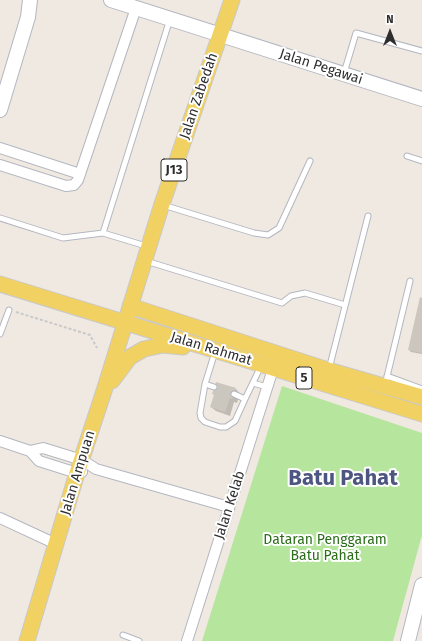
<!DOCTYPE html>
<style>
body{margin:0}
#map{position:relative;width:422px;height:641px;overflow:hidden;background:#efe9e1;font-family:"Fira Sans",sans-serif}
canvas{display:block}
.north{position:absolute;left:370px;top:12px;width:40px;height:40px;-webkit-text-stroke:3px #fff;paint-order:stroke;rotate:0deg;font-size:11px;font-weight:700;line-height:16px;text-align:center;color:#2e2e2e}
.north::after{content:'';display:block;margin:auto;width:14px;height:18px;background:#2e2e2e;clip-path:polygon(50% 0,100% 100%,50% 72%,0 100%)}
</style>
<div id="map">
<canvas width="422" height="641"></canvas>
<div class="north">N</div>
</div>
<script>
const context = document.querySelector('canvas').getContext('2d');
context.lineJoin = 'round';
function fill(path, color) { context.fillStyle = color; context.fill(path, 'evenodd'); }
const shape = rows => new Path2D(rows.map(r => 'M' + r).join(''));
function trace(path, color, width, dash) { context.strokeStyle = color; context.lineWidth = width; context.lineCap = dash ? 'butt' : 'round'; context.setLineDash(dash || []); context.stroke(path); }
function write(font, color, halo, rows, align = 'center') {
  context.font = font + ' "Fira Sans",sans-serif'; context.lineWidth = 4; context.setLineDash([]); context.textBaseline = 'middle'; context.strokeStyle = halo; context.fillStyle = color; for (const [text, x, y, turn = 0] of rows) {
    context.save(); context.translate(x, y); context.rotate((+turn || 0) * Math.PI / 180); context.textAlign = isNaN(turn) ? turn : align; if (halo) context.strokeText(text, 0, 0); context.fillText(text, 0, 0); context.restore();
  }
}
const green = shape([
 [282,386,422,433,422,535,393,641,202,641]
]);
const shadow = shape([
 [422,299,422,354,411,352,409,350],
 [236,389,240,394,237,403,234,402,230,416,216,411,211,407]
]);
const building = shape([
 [420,297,422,298,422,353,408,350],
 [216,382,236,388,232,399,230,398,225,412,210,407,214,395,212,394]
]);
const path = shape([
 [16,312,90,335,97,348]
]);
const lane = shape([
 [344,73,356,33,422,51],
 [407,156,422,161],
 [163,205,254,233,268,235,279,228,310,161],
 [0,218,63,238,103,233,170,19],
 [103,233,146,246],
 [146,261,282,303,291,296,305,293,345,305],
 [0,334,9,310],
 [329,369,368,216],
 [387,376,422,389],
 [253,383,267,387],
 [205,384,200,413,201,418,205,422,220,427,226,427,235,421,245,399],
 [385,385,410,281],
 [214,387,205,384,215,352],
 [234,394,245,399,261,366],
 [123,635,139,641]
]);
const street = shape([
 [0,148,80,174],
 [0,165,66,186,74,185,78,180,136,8],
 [0,441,30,451,43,448,82,460,96,469,229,507],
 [30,451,39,461,77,473,82,472],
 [0,518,56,544],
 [187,641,273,369]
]);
const secondary = shape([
 [111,0,422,99],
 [0,110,28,17,30,0],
 [408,641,422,585]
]);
const primary = shape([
 [0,284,422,414],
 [130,306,328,370,422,397],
 [112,381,130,357,144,349,163,345,183,347],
 [27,641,77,473,104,391,162,204,232,0]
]);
const shields = [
 [174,170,26],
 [304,378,16]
];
const shieldNames = [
 ["J13",174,170],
 ["5",304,378]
];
const streetNames = [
 ["Jalan Pegawai",321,67,18],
 ["Jalan Zabedah",199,96,-71],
 ["Jalan Rahmat",211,349,17],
 ["Jalan Ampuan",78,473,-73],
 ["Jalan Kelab",230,505,-72]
];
const parkNames = [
 ["Dataran Penggaram",325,540],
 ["Batu Pahat",325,556]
];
const townNames = [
 ["Batu Pahat",343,479]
];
fill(green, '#b6e59e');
fill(shadow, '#0003');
fill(building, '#cbc7bf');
trace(lane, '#b4b7c1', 7);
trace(street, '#b4b7c1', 12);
trace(secondary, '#b4b7c1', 16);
trace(primary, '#c9c9c9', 17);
trace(path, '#c9c9c9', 2, [3, 2]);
trace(lane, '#fff', 5);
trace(street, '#fff', 10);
trace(secondary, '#fff', 14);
trace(primary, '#f2d163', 15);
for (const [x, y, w] of shields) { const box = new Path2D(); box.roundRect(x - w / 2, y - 11, w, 22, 3); context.fillStyle = '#fff'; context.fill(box); trace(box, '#2e2e2e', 1); }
write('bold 13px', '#2e2e2e', null, shieldNames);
write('14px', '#2e2e2e', '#fff', streetNames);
write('14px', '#2c6e1b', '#fff', parkNames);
write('bold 22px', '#4d5680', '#fff', townNames);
</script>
